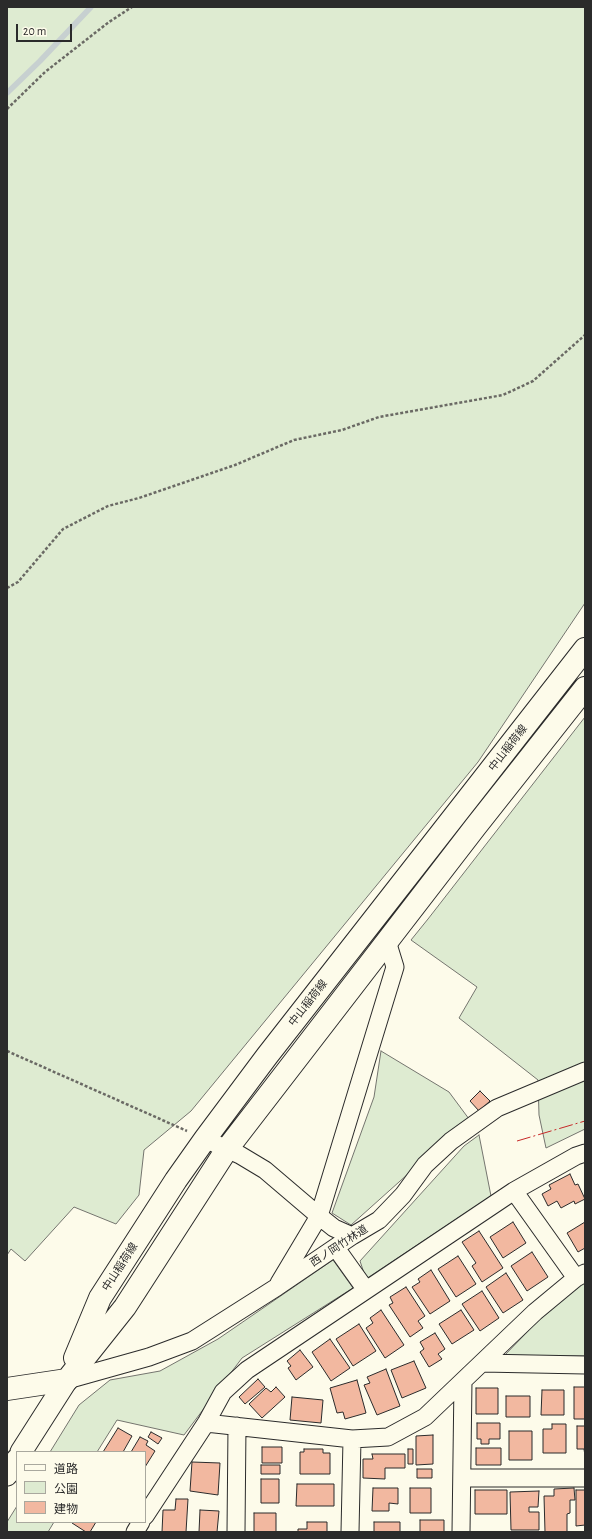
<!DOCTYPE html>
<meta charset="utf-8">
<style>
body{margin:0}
#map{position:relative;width:592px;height:1539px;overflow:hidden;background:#fdfbea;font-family:"Alegreya Sans","Noto Sans JP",sans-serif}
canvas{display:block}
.frame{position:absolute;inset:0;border:8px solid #2b2b2b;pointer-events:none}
.legend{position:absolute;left:16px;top:1451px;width:130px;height:72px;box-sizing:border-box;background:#fdfbea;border:1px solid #a9a89e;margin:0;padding:5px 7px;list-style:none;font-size:12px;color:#2b2b2b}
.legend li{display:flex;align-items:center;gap:8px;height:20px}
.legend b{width:20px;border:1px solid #a9a89e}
.scale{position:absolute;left:16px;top:24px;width:56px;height:18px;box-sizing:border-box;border:2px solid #2b2b2b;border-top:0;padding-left:5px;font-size:12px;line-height:14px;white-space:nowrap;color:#2b2b2b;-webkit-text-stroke:3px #fdfbea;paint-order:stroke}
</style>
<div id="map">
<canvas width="592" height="1539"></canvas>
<div class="frame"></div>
<ul class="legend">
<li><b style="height:5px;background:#fdfbea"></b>道路</li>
<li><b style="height:11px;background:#deebd1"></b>公園</li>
<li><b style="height:11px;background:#f2b8a0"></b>建物</li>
</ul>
<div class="scale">20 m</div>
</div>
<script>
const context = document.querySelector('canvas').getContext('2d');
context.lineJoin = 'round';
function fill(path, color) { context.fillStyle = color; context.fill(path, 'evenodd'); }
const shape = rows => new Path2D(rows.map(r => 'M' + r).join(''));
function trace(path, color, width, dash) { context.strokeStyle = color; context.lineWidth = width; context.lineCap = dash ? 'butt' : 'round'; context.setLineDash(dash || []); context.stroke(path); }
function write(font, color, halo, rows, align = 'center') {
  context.font = font + ' "Alegreya Sans","Noto Sans JP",sans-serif'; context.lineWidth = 3; context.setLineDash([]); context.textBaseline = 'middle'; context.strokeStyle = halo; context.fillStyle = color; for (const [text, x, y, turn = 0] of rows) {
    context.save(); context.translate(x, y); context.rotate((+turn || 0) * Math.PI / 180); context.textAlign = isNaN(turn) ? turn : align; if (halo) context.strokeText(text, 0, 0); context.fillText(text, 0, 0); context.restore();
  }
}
const green = shape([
 [7,7,585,7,585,603,478,762,191,1111,144,1150,139,1195,116,1224,74,1207,25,1261,11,1249,7,1255,7,7],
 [585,717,585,1129,546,1148,539,1115,538,1080,459,1018,477,987,411,940,428,919,585,717],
 [381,1051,449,1092,472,1123,428,1156,351,1225,332,1213,374,1097,381,1051],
 [479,1135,491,1196,366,1279,360,1261,464,1146,479,1135],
 [333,1260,353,1288,242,1358,184,1435,117,1420,97,1452,50,1452,79,1405,110,1380,160,1371,218,1339,333,1260],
 [585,1275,585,1356,504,1356,580,1277,585,1275],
 [17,1506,17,1522,54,1522,48,1532,7,1532,7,1522,17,1506]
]);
const stream = shape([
 [7,93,40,61,91,7]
]);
const building = shape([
 [480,1091,490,1101,479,1111,470,1101,480,1091],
 [570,1174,575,1185,578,1184,585,1199,575,1204,574,1201,561,1208,557,1201,548,1206,542,1194,551,1189,549,1185,570,1174],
 [513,1222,526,1243,503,1258,490,1237,513,1222],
 [585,1222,585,1248,578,1252,567,1233,585,1222],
 [479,1231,503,1268,482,1282,472,1266,476,1263,462,1242,479,1231],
 [532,1252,548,1277,527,1291,511,1266,532,1252],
 [458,1256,476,1284,456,1297,438,1269,458,1256],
 [431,1270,450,1301,430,1314,412,1287,420,1282,418,1279,431,1270],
 [506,1273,523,1300,503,1313,486,1287,506,1273],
 [406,1287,425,1316,418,1321,423,1328,410,1337,389,1305,393,1303,390,1297,406,1287],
 [482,1291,499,1318,480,1331,462,1304,482,1291],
 [381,1310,404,1345,385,1358,366,1328,373,1323,370,1318,381,1310],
 [461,1310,474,1330,452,1344,439,1324,461,1310],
 [359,1324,376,1351,353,1366,336,1339,359,1324],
 [435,1333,445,1349,438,1354,442,1359,429,1367,420,1352,424,1349,420,1342,435,1333],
 [330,1339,350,1368,331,1381,312,1352,330,1339],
 [300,1350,313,1367,296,1380,288,1368,291,1366,287,1361,300,1350],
 [414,1361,426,1388,402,1398,391,1370,414,1361],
 [386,1369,400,1406,377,1415,364,1385,370,1383,367,1377,386,1369],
 [258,1379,265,1387,245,1404,239,1397,258,1379],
 [357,1380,366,1413,345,1419,343,1412,337,1413,330,1388,357,1380],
 [276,1387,285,1397,262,1418,249,1404,266,1388,271,1392,276,1387],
 [574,1387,585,1387,585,1419,574,1419,574,1387],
 [476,1388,498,1388,498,1414,476,1414,476,1388],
 [542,1390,564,1390,564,1415,541,1415,542,1390],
 [506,1396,530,1396,530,1417,506,1417,506,1396],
 [292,1397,323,1400,321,1423,290,1420,292,1397],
 [477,1423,500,1423,500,1439,489,1439,489,1444,481,1444,481,1439,477,1439,477,1423],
 [552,1424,566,1424,566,1453,543,1453,543,1429,552,1429,552,1424],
 [577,1426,585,1426,585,1456,584,1449,577,1449,577,1426],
 [118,1428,132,1436,123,1452,103,1452,118,1428],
 [509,1431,532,1431,532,1460,509,1460,509,1431],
 [151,1432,162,1438,158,1444,148,1437,151,1432],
 [433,1435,433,1464,416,1465,416,1436,433,1435],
 [140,1437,148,1441,146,1445,155,1451,145,1467,145,1452,131,1452,140,1437],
 [262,1447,282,1447,282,1463,262,1463,262,1447],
 [476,1448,501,1448,501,1465,476,1465,476,1448],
 [304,1449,323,1449,323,1453,330,1453,330,1474,300,1474,300,1452,304,1452,304,1449],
 [408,1449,413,1449,413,1464,408,1464,408,1449],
 [372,1454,405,1454,405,1468,385,1468,385,1479,363,1478,363,1459,373,1459,372,1454],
 [192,1462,220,1463,218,1495,190,1491,192,1462],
 [261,1465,280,1465,280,1474,261,1474,261,1465],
 [417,1469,432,1469,432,1478,417,1478,417,1469],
 [261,1479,279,1479,279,1503,261,1503,261,1479],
 [297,1484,334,1484,334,1506,296,1506,297,1484],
 [373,1488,398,1488,398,1504,389,1503,389,1511,372,1511,373,1488],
 [410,1488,431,1488,431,1513,410,1513,410,1488],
 [574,1488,575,1500,570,1500,570,1513,567,1514,567,1532,545,1532,544,1496,554,1496,554,1489,574,1488],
 [475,1490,507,1490,507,1514,475,1514,475,1490],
 [576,1490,585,1490,585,1525,576,1526,576,1490],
 [539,1491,538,1507,529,1507,529,1512,539,1512,539,1530,511,1530,510,1492,539,1491],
 [176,1499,188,1499,186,1532,162,1532,163,1510,175,1510,176,1499],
 [200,1510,219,1511,217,1532,199,1532,200,1510],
 [254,1513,276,1513,276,1532,254,1532,254,1513],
 [420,1520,444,1520,444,1532,420,1532,420,1520],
 [73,1522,96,1522,90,1532,86,1532,72,1523,73,1522],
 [307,1522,327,1522,327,1532,298,1532,298,1529,307,1529,307,1522],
 [374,1522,400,1522,400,1532,374,1532,374,1522]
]);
const path = shape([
 [7,109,45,72,109,22,132,7],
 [7,588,18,582,63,529,108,506,139,498,235,465,294,440,342,430,379,417,503,395,533,381,585,335],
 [7,1051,187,1131]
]);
const minor = shape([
 [205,1139,240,1155,265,1170,319,1216,334,1228,352,1236],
 [514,1191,576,1278],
 [336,1248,366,1290],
 [279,1283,319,1216,395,967,387,941],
 [482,1363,585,1365],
 [67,1380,149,1357,192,1341,277,1287,352,1236,379,1220,403,1195,425,1165,451,1141,497,1108,585,1071],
 [206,1423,352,1439,388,1437,425,1417,535,1312,576,1278,585,1273],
 [462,1478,585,1478],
 [145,1516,206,1423,223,1392,247,1370,514,1191,576,1156,585,1153],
 [135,1532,141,1522],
 [236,1532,237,1426],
 [350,1532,352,1439],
 [461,1532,463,1381]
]);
const tertiary = shape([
 [21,1452,67,1380],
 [7,1475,17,1459]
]);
const secondary = shape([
 [75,1358,100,1298,176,1180,205,1139,267,1056,585,649],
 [7,1389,67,1380,125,1307,227,1149,476,826,585,688]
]);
const power = shape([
 [517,1141,585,1121]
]);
const streetNames = [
 ["中山稲荷線",508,748,-52],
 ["中山稲荷線",308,1003,-52],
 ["西ノ岡竹林道",339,1246,-33],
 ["中山稲荷線",120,1267,-57]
];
fill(green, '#deebd1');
trace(green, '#74746e', 1);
trace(stream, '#c7d0d0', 5.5);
fill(building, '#f2b8a0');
trace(building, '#2b2b2b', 1);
trace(minor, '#2b2b2b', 19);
trace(tertiary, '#2b2b2b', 23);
trace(secondary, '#2b2b2b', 24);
trace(path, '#6a6964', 2.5, [3, 2]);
trace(minor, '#fdfbea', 17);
trace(tertiary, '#fdfbea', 21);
trace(secondary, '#fdfbea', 22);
trace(power, '#c62828', 1, [14, 3, 2, 3]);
write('11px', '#2b2b2b', '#fdfbea', streetNames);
</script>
